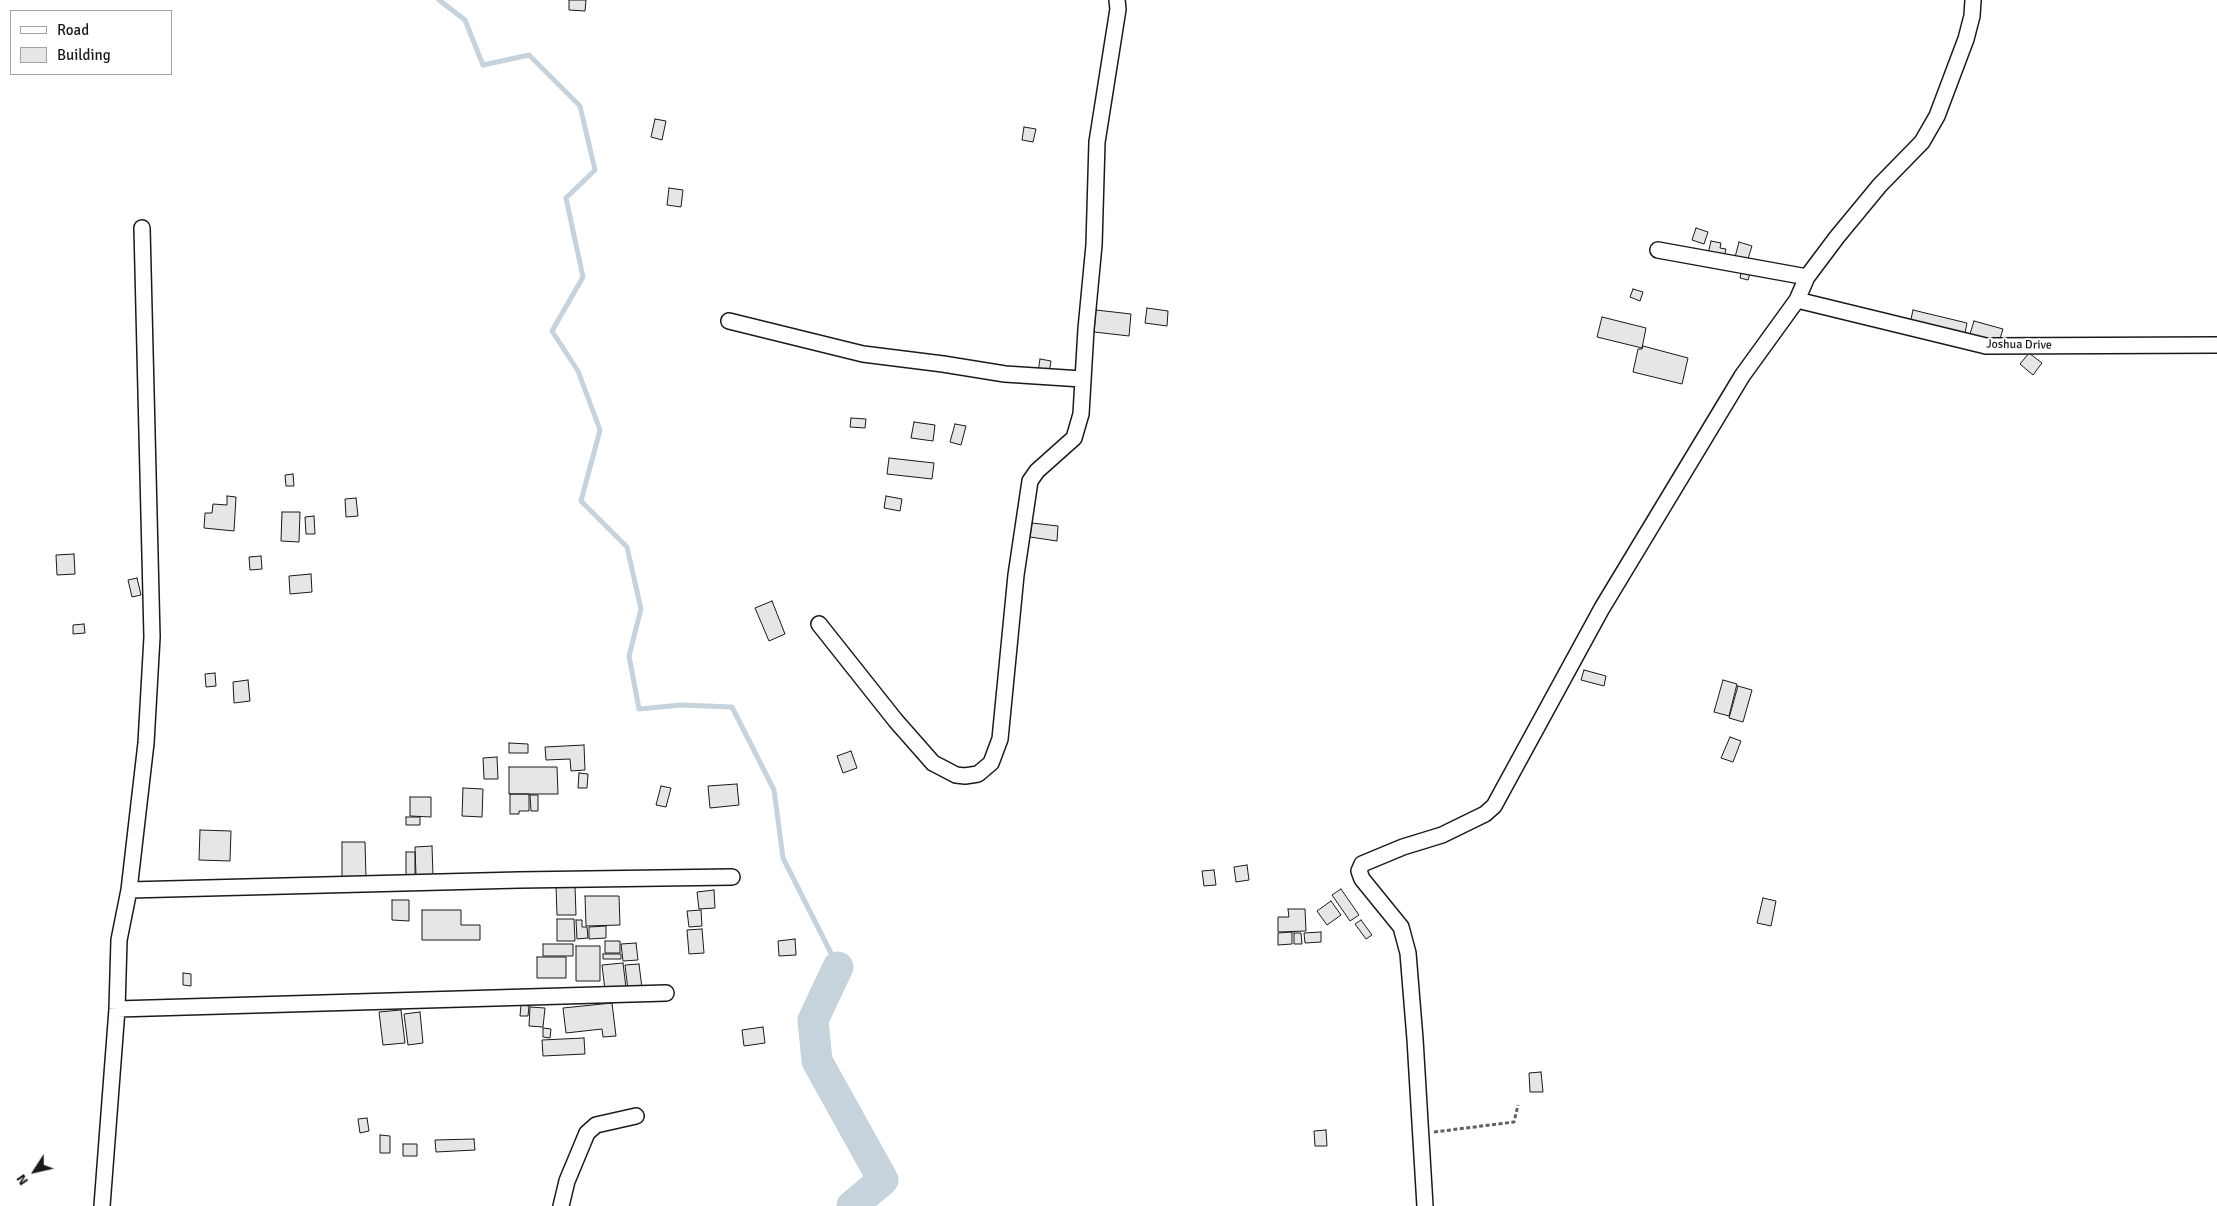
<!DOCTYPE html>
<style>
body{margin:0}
#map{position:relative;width:2217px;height:1206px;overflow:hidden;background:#fff;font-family:Signika,sans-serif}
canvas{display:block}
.legend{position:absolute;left:10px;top:10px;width:162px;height:65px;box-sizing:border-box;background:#fff;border:1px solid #a3a3a3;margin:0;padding:6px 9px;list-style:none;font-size:15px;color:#1a1a1a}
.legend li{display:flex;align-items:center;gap:10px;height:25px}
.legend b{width:25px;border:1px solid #a3a3a3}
.north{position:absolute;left:10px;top:1146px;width:50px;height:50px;-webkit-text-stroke:4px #fff;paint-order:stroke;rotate:235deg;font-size:14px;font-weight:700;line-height:20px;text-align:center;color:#1a1a1a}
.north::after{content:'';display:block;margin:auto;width:18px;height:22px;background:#1a1a1a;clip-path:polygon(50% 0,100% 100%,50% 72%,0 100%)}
</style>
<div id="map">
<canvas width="2217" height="1206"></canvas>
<ul class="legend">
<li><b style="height:6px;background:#fff"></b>Road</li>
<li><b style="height:14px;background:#e6e6e6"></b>Building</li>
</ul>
<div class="north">N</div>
</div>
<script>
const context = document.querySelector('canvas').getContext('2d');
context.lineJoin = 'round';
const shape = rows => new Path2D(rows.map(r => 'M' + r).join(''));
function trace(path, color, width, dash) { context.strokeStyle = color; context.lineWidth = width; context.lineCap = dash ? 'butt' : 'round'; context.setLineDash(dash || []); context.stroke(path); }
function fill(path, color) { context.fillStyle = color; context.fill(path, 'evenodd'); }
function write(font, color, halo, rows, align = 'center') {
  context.font = font + ' Signika,sans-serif'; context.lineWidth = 4; context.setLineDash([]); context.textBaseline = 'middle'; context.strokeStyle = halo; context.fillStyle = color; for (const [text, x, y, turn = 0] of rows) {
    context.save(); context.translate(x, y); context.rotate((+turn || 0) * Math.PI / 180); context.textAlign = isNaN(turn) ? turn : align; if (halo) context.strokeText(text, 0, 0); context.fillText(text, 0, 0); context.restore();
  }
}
const stream = shape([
 [439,0,465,20,483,65,529,55,580,106,595,170,566,198,583,277,552,331,578,371,600,430,581,501,627,547,641,609,629,656,639,709,681,705,732,707,774,790,783,858,838,967]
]);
const river = shape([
 [838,967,813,1020,817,1061,883,1180,852,1206]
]);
const building = shape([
 [569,0,586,0,585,11,569,10,569,0],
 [655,119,666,121,662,140,651,137,655,119],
 [1024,127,1036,129,1033,142,1022,140,1024,127],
 [669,188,683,190,681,207,667,205,669,188],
 [1696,228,1708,232,1704,244,1692,240,1696,228],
 [1711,241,1721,243,1720,248,1726,249,1724,258,1708,254,1711,241],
 [1739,242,1752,246,1746,265,1734,261,1739,242],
 [1742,268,1751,270,1748,280,1740,278,1742,268],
 [1633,289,1643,292,1640,301,1630,297,1633,289],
 [1147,308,1168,311,1167,326,1145,323,1147,308],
 [1096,310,1131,314,1129,336,1094,332,1096,310],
 [1913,310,1967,323,1964,338,1910,324,1913,310],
 [1602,317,1646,328,1642,348,1597,337,1602,317],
 [1974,321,2003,329,1999,342,1970,334,1974,321],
 [1643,346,1688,358,1682,384,1633,372,1638,349,1642,349,1643,346],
 [2029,353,2042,363,2033,375,2020,364,2029,353],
 [1040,359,1051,361,1049,373,1038,372,1040,359],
 [851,418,866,419,865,428,850,427,851,418],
 [914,422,935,425,933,441,911,438,914,422],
 [955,424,966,426,961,445,950,442,955,424],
 [889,458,934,463,932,479,887,474,889,458],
 [293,474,294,486,286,486,285,475,293,474],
 [227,496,236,497,234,531,204,528,205,513,212,513,213,504,227,505,227,496],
 [886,496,902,499,900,511,884,508,886,496],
 [356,498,358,516,346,517,345,499,356,498],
 [282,512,300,512,299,542,281,541,282,512],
 [314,516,315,534,306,534,305,517,314,516],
 [1032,523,1058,526,1057,541,1030,537,1032,523],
 [74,554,75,574,57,575,56,555,74,554],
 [261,556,262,569,250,570,249,557,261,556],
 [311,574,312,592,290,594,289,576,311,574],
 [137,578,141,595,132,597,128,580,137,578],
 [772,601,785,634,769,641,755,608,772,601],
 [84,624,85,633,73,634,73,625,84,624],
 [1584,670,1606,676,1604,686,1581,680,1584,670],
 [215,673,216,686,206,687,205,674,215,673],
 [248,680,250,701,234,703,233,682,248,680],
 [1723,680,1737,684,1729,716,1714,712,1723,680],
 [1738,686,1752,690,1743,722,1729,718,1738,686],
 [1730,737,1741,741,1733,762,1721,758,1730,737],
 [509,743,528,744,528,753,509,753,509,743],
 [584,745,585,770,571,771,570,759,546,760,545,747,584,745],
 [851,751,857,768,843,773,837,756,851,751],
 [497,757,498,779,484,779,483,758,497,757],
 [509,767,557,767,558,794,509,794,509,767],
 [579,773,588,774,587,788,578,788,579,773],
 [737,784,739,805,710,808,708,786,737,784],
 [661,786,671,788,666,807,656,805,661,786],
 [463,788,483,789,482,817,462,816,463,788],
 [510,794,529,794,529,811,519,811,519,814,510,814,510,794],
 [530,795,538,795,538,811,531,811,530,795],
 [410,797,431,797,431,817,410,816,410,797],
 [406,817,420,817,420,825,406,825,406,817],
 [200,830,231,831,230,861,199,860,200,830],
 [342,842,365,842,366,877,342,878,342,842],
 [432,846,433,876,416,876,415,847,432,846],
 [406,852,415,852,415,876,406,876,406,852],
 [1247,865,1249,880,1236,882,1234,867,1247,865],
 [1214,870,1216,885,1204,886,1202,871,1214,870],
 [556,886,575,886,576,915,557,915,556,886],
 [1341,889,1359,915,1350,921,1332,895,1341,889],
 [714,890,715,908,699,909,697,892,714,890],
 [585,896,619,896,620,925,586,926,585,896],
 [1763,898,1776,901,1771,926,1757,923,1763,898],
 [392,900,409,900,409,921,392,920,392,900],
 [1331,901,1341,915,1327,925,1317,911,1331,901],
 [1288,909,1305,909,1306,931,1278,932,1278,917,1289,917,1288,909],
 [422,910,461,910,461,925,480,925,480,940,422,940,422,910],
 [701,910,702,926,689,927,687,911,701,910],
 [557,919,574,919,575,941,557,941,557,919],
 [576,920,582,920,582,927,587,927,588,938,577,939,576,920],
 [1361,920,1372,935,1366,939,1355,924,1361,920],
 [606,926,606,938,589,939,589,927,606,926],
 [702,929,704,953,689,954,687,930,702,929],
 [1292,932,1292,944,1278,945,1278,933,1292,932],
 [1321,932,1321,942,1305,943,1304,933,1321,932],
 [1294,933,1301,933,1302,944,1294,944,1294,933],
 [795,939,796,955,779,956,778,941,795,939],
 [605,941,620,941,620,953,605,953,605,941],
 [636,943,638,960,623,961,621,944,636,943],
 [543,944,573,944,573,956,543,956,543,944],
 [576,946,600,946,600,981,576,981,576,946],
 [603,954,621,954,621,959,603,959,603,954],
 [537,957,566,957,566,978,537,978,537,957],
 [623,963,626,988,605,990,602,965,623,963],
 [639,964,642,988,628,990,625,965,639,964],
 [183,973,191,974,191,986,183,985,183,973],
 [612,1003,616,1036,603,1037,602,1029,566,1033,563,1008,612,1003],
 [521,1005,529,1006,528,1016,520,1016,521,1005],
 [530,1007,545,1008,543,1027,529,1026,530,1007],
 [401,1010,405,1043,383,1045,379,1012,401,1010],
 [420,1012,423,1043,408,1045,404,1014,420,1012],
 [763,1027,765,1043,744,1046,742,1030,763,1027],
 [543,1028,551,1029,550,1038,543,1037,543,1028],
 [584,1038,585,1054,543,1056,542,1040,584,1038],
 [1541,1072,1543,1092,1530,1092,1529,1073,1541,1072],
 [367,1118,369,1131,360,1133,358,1119,367,1118],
 [1326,1130,1327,1146,1315,1146,1314,1131,1326,1130],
 [380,1135,390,1136,390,1153,380,1153,380,1135],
 [474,1139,475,1150,436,1152,435,1140,474,1139],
 [403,1144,417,1144,417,1156,403,1156,403,1144]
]);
const path = shape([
 [1434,1132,1514,1122,1518,1105]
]);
const minor = shape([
 [1658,250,1807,277],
 [1797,300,1986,346,2217,345],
 [729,321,863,354,943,364,1005,374,1082,379],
 [819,624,896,721,933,763,956,775,965,776,978,774,991,763,1000,739,1016,575,1030,481,1037,471,1074,438,1081,414,1086,329,1094,245,1097,142,1118,9,1117,0],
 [129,890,519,880,732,877],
 [117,1009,666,993],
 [102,1206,117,1009,119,940,129,890,146,743,152,637,142,228],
 [561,1206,567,1181,587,1133,596,1125,636,1116],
 [1425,1206,1415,1039,1408,953,1401,927,1362,879,1359,871,1362,864,1403,847,1442,835,1485,814,1494,806,1602,608,1742,376,1797,300,1807,277,1837,237,1880,185,1922,142,1937,116,1966,39,1972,16,1973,0]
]);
const streetNames = [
 ["Joshua Drive",2019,345,1]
];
trace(stream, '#c6d2dc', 5);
trace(river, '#c6d2dc', 31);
fill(building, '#e6e6e6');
trace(building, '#1a1a1a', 1);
trace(minor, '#1a1a1a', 18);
trace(path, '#5f5f5f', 3, [4, 2.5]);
trace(minor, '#fff', 15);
write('12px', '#1a1a1a', '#fff', streetNames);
</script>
